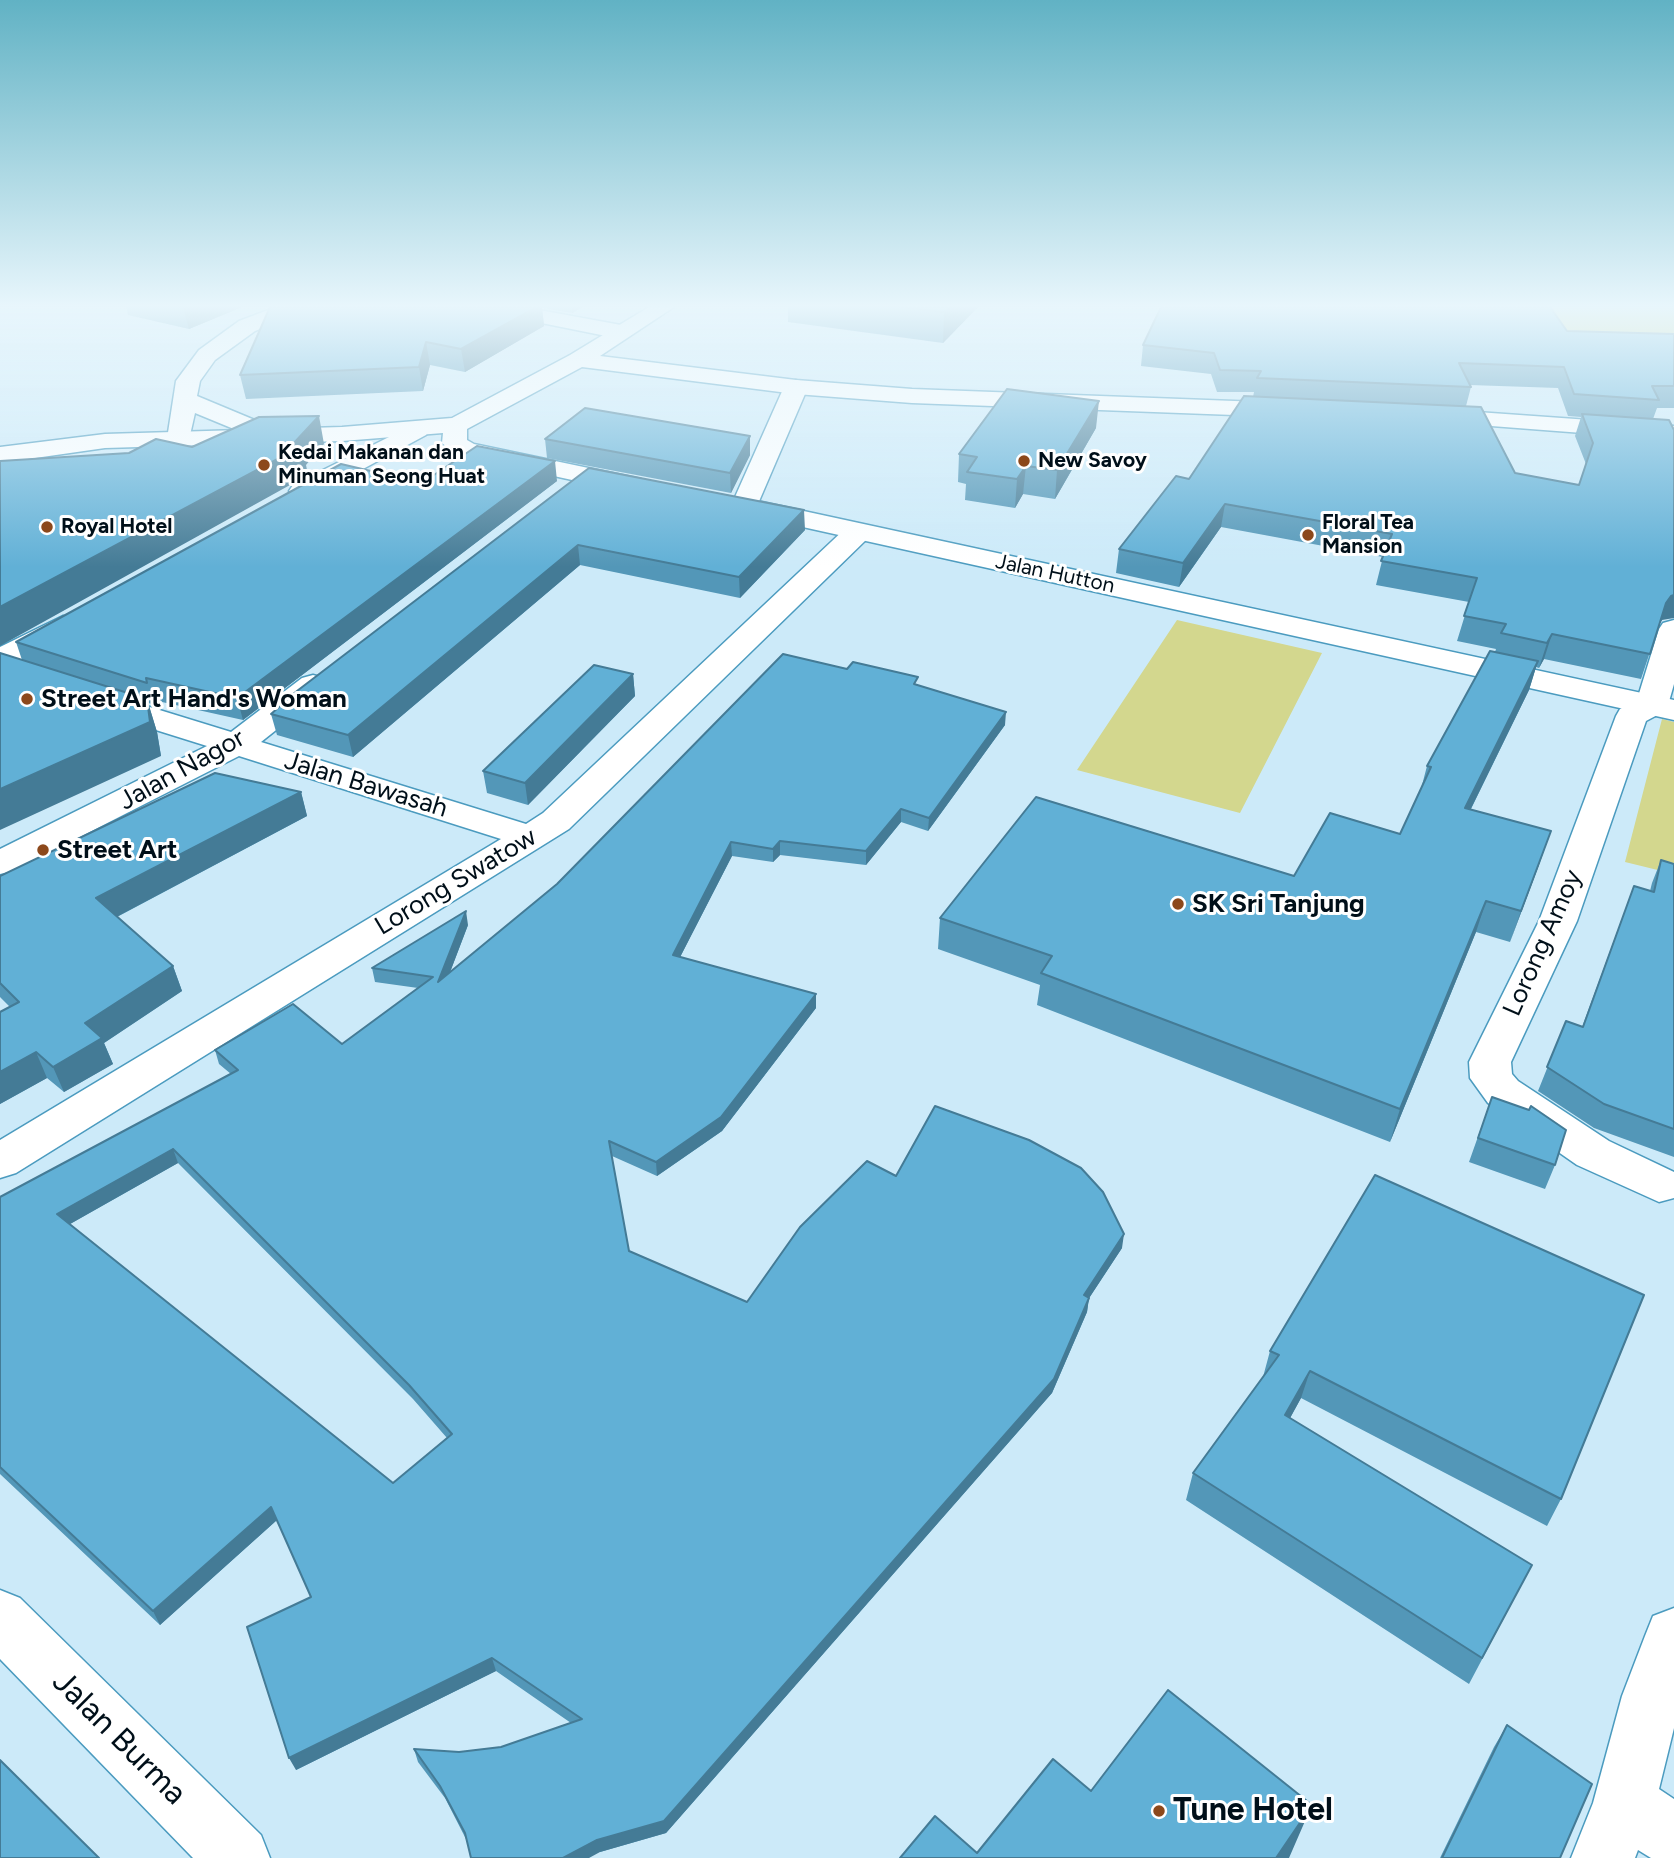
<!DOCTYPE html>
<style>
body{margin:0}
canvas{display:block;background:#cceaf9}
</style>
<canvas width="1674" height="1858"></canvas>
<script>
const context = document.querySelector('canvas').getContext('2d');
context.lineJoin = 'round';
function fill(path, color) { context.fillStyle = color; context.fill(path, 'evenodd'); }
const shape = rows => new Path2D(rows.map(r => 'M' + r).join(''));
function trace(path, color, width, dash) { context.strokeStyle = color; context.lineWidth = width; context.lineCap = dash ? 'butt' : 'round'; context.setLineDash(dash || []); context.stroke(path); }
function write(font, color, halo, rows, align = 'center') {
  context.font = font + ' Figtree,sans-serif'; context.lineWidth = 6; context.setLineDash([]); context.textBaseline = 'middle'; context.strokeStyle = halo; context.fillStyle = color; for (const [text, x, y, turn = 0] of rows) {
    context.save(); context.translate(x, y); context.rotate((+turn || 0) * Math.PI / 180); context.textAlign = isNaN(turn) ? turn : align; if (halo) context.strokeText(text, 0, 0); context.fillText(text, 0, 0); context.restore();
  }
}
const green = shape([
 [1551,307,1674,307,1674,345,1573,341],
 [1177,620,1322,653,1240,813,1077,770],
 [1662,719,1674,722,1674,874,1625,862]
]);
const street = shape([
 [276,307,305,307,302,312,255,331,215,360,200,381,197,396,281,431,284,436,281,441,263,441,195,413,188,444,170,444,167,439,176,381,199,350,239,321,276,307],
 [481,307,523,307,621,325,632,332,621,339,492,313,481,307],
 [796,380,804,382,808,387,757,506,753,512,744,514,735,512,731,506,784,387,788,382,796,380],
 [417,423,426,425,429,430,426,435,311,497,293,497,289,491,293,485,417,423],
 [858,524,868,526,872,532,868,538,569,829,16,1173,0,1178,0,1140,501,839,239,756,13,871,0,874,0,849,207,746,92,710,87,703,92,696,103,693,114,696,231,732,302,678,313,675,324,678,329,685,324,692,261,742,526,824,543,813,848,526,858,524],
 [63,616,74,619,78,625,74,631,18,663,11,671,0,673,0,647,63,616],
 [1674,620,1674,684,1668,705,1663,712,1646,721,1577,921,1511,1062,1512,1074,1518,1081,1609,1141,1674,1172,1674,1198,1659,1202,1577,1165,1488,1103,1470,1078,1469,1062,1539,921,1616,716,1620,709,1637,700,1659,629,1663,623,1674,620],
 [1674,1608,1674,1728,1659,1789,1674,1799,1674,1858,1651,1858,1638,1850,1635,1858,1571,1858,1593,1803,1622,1696,1645,1636,1653,1616,1674,1608]
]);
const secondary = shape([
 [649,307,674,307,600,356,796,380,912,389,1288,403,1297,405,1300,410,1297,415,1288,417,912,403,796,394,582,367,467,429,467,440,474,444,641,479,645,485,641,491,632,493,457,455,442,443,443,433,342,441,105,448,0,463,0,447,105,434,342,427,452,418,570,355,649,307],
 [1435,409,1674,426,1674,440,1426,421,1423,416,1426,411,1435,409],
 [753,500,1674,700,1674,720,744,514,740,508,744,502,753,500],
 [0,1590,20,1598,261,1835,270,1858,193,1858,0,1659,0,1590]
]);
const wall = shape([
 [126,307,242,307,189,329,128,315],
 [270,307,583,307,572,313,542,308,544,326,465,372,430,365,423,391,246,399,240,375],
 [788,307,978,307,943,343,788,322],
 [1567,331,1674,334,1674,408,1657,408,1653,419,1662,620,1659,625,1641,679,1544,659,1539,668,1536,667,1529,690,1471,809,1540,862,1510,942,1476,932,1390,1142,1037,1005,1040,985,938,949,940,918,1294,876,1400,834,1421,789,1427,766,1495,652,1496,649,1457,641,1469,602,1376,585,1383,557,1221,527,1179,587,1116,573,1119,549,1189,479,1253,397,1254,392,1217,392,1211,374,1141,366,1143,345],
 [1470,385,1558,388,1568,416,1581,417,1575,436,1586,464,1579,485,1515,473,1466,406,1471,387],
 [1096,428,1055,499,1023,494,1015,508,965,500,966,484,958,482,959,454],
 [750,436,750,455,731,493,547,458,545,439],
 [589,468,805,530,740,598,580,565,353,757,277,735,271,714,277,709,276,707],
 [557,481,243,720,153,700,153,704,148,703,157,732,161,756,22,660,16,642,422,483],
 [633,674,635,696,528,805,487,793,483,771],
 [918,685,1005,725,928,831,901,822,866,865,780,855,773,862,732,856,680,957,816,994,816,1008,722,1131,657,1176,612,1156,629,1251,747,1302,896,1176,1122,1248,1089,1298,1087,1312,1052,1393,666,1833,600,1852,467,1841,445,1798,418,1762,414,1749,459,1752,501,1747,571,1723,496,1671,296,1770,311,1597,277,1520,160,1625,0,1474,0,1197,231,1074,219,1064,215,1050,342,1044,418,988,375,982,372,968,468,925,450,972],
 [178,1163,413,1399,447,1438,393,1483,70,1224],
 [301,792,307,816,117,917,173,966,182,991,104,1043,113,1064,64,1092,47,1078,0,1104,0,1012,10,1007,0,997,0,876],
 [1661,860,1674,864,1674,1157,1594,1128,1538,1091,1566,1021,1582,1027,1634,886,1650,891,1652,883],
 [1492,1097,1529,1110,1555,1165,1545,1189,1469,1162],
 [1270,1351,1561,1499,1547,1526,1301,1398,1290,1418,1532,1565,1469,1684,1186,1500,1193,1473,1263,1377],
 [1507,1725,1560,1858,1440,1858,1494,1747]
]);
const shadedWall = shape([
 [183,307,242,307,189,329],
 [537,307,542,307,544,326,465,372,461,349],
 [572,307,583,307,572,313],
 [950,307,978,307,943,343,944,312],
 [426,342,430,365,423,391,419,367],
 [1099,401,1096,428,1055,499,1057,470],
 [319,416,324,444,306,465,308,475,0,646,0,607,293,444],
 [750,436,750,455,731,493,730,473],
 [555,461,557,481,243,720,237,698],
 [1026,466,1023,494,1015,508,1017,479],
 [1225,504,1221,527,1179,587,1183,563],
 [804,510,805,530,740,598,739,577],
 [578,545,580,565,353,757,348,735],
 [1674,595,1674,618,1662,620,1657,628,1666,603,1671,596],
 [1552,634,1544,659,1539,668,1547,643],
 [1538,661,1529,690,1456,839,1465,808],
 [633,674,635,696,528,805,525,783],
 [147,699,157,732,161,756,0,830,0,789],
 [1006,712,1005,725,928,831,929,818],
 [301,792,307,816,105,923,96,898],
 [901,809,901,822,866,865,866,851],
 [1551,831,1540,862,1510,942,1521,911],
 [780,841,780,855,773,862,773,849],
 [731,842,732,856,674,969,673,955],
 [1486,901,1476,932,1390,1142,1400,1109],
 [466,911,468,925,441,996,438,982],
 [173,966,182,991,104,1043,113,1064,64,1092,53,1067,85,1023],
 [816,994,816,1008,722,1131,657,1176,656,1162],
 [36,1052,47,1078,0,1104,0,1072],
 [173,1149,178,1163,63,1228,57,1214],
 [1124,1234,1122,1248,1082,1309,1084,1295],
 [1089,1298,1087,1312,1052,1393,666,1833,600,1852,589,1858,563,1858],
 [1310,1371,1301,1398,1277,1442,1285,1415],
 [271,1507,277,1520,160,1625,153,1611],
 [492,1658,496,1671,296,1770,289,1758],
 [1312,1805,1289,1858,1276,1858]
]);
const building = shape([
 [270,307,537,307,461,349,426,342,419,367,240,375,270,307],
 [901,307,950,307,944,312,901,307],
 [1161,307,1550,307,1567,331,1674,334,1674,386,1652,386,1659,400,1574,394,1564,367,1459,363,1471,387,1257,378,1261,371,1220,370,1214,353,1143,345,1161,307],
 [1007,389,1099,401,1057,470,1026,466,1017,479,967,472,977,457,959,454,1007,389],
 [1244,396,1481,407,1515,473,1579,485,1593,443,1582,414,1669,420,1674,430,1674,595,1671,596,1666,603,1650,654,1552,634,1547,643,1501,633,1506,624,1464,616,1477,578,1381,561,1392,534,1225,504,1183,563,1119,549,1176,476,1189,479,1244,396],
 [585,408,750,436,730,473,545,439,585,408],
 [319,416,293,444,302,446,0,607,0,461,129,453,156,439,192,447,259,417,319,416],
 [477,446,555,461,237,698,146,678,147,683,16,642,341,464,422,483,477,446],
 [589,468,804,510,739,577,578,545,348,735,271,714,279,707,276,707,589,468],
 [1490,651,1538,661,1465,808,1551,831,1521,911,1486,901,1400,1109,1041,973,1052,956,940,918,1036,797,1294,876,1330,813,1400,834,1431,767,1427,766,1490,651],
 [0,653,147,699,150,722,0,789,0,653],
 [783,654,847,669,853,662,918,677,914,684,1006,712,929,818,901,809,866,851,780,841,773,849,731,842,673,955,816,994,721,1117,656,1162,609,1141,629,1251,747,1302,800,1227,867,1161,896,1176,935,1106,1029,1140,1081,1168,1103,1192,1124,1234,1084,1295,1089,1298,1054,1379,664,1821,597,1840,563,1858,471,1858,465,1833,440,1786,414,1749,459,1752,501,1747,582,1719,492,1658,289,1758,247,1627,311,1597,271,1507,153,1611,0,1467,0,1197,238,1070,215,1050,293,1004,342,1044,433,977,372,968,466,911,438,982,557,884,783,654],
 [173,1149,409,1385,452,1434,393,1483,57,1214,173,1149],
 [594,665,633,674,525,783,483,771,594,665],
 [215,773,301,792,96,898,173,966,85,1023,102,1038,53,1067,36,1052,0,1072,0,1012,19,1002,0,983,0,876,215,773],
 [1661,860,1674,864,1674,1129,1604,1104,1547,1067,1566,1021,1583,1027,1634,886,1654,892,1661,860],
 [1492,1097,1529,1110,1531,1106,1566,1130,1555,1165,1478,1138,1492,1097],
 [1375,1175,1644,1295,1561,1499,1310,1371,1285,1415,1532,1565,1482,1658,1193,1473,1279,1355,1270,1351,1375,1175],
 [1168,1690,1312,1805,1276,1858,900,1858,935,1816,977,1853,1053,1759,1091,1791,1168,1690],
 [1507,1725,1592,1784,1560,1858,1442,1858,1507,1725],
 [0,1760,99,1858,0,1858,0,1760]
]);
const markers = [
 [1024,461,7,"#8c481b"],
 [264,465,7,"#8c481b"],
 [47,527,7,"#8c481b"],
 [1308,535,7,"#8c481b"],
 [27,699,7,"#8c481b"],
 [43,850,7,"#8c481b"],
 [1178,904,7,"#8c481b"],
 [1159,1811,7,"#8c481b"]
];
const farPoinames = [
 ["Kedai Makanan dan",278,453],
 ["Minuman Seong Huat",278,477],
 ["New Savoy",1038,461],
 ["Floral Tea",1322,523],
 ["Mansion",1322,547],
 ["Royal Hotel",61,527]
];
const farStreetnames = [
 ["Jalan Hutton",1055,574,12]
];
const poiNames = [
 ["Street Art Hand's Woman",41,699],
 ["Street Art",57,850],
 ["SK Sri Tanjung",1192,904]
];
const streetNames = [
 ["Jalan Nagor",182,770,-29],
 ["Jalan Bawasah",366,785,17],
 ["Lorong Swatow",456,882,-31],
 ["Lorong Amoy",1543,943,-66]
];
const nearStreetnames = [
 ["Jalan Burma",119,1738,45]
];
const nearPoinames = [
 ["Tune Hotel",1173,1811]
];
fill(green, '#d3d78e');
trace(street, '#4b9bbf', 3);
trace(secondary, '#4b9bbf', 3);
fill(street, '#fff');
fill(secondary, '#fff');
fill(wall, '#5397b8');
fill(shadedWall, '#447b96');
fill(building, '#61b0d6');
trace(building, '#447b96', 2);
const sky = context.createLinearGradient(0, 0, 0, 567);
sky.addColorStop(0, '#61b2c4');
sky.addColorStop(0.54, '#e8f6fc');
sky.addColorStop(1, '#e8f6fc00');
context.fillStyle = sky;
context.fillRect(0, 0, 1674, 567);
for (const [x, y, r, color] of markers) { const dot = new Path2D(); dot.arc(x, y, r, 0, 2 * Math.PI); context.fillStyle = color; context.fill(dot); trace(dot, '#fff', 2.5); }
write('bold 21px', '#000f19', '#fff', farPoinames, 'left');
write('21px', '#000f19', '#fff', farStreetnames);
write('bold 26px', '#000f19', '#fff', poiNames, 'left');
write('26px', '#000f19', '#fff', streetNames);
write('32px', '#000f19', '#fff', nearStreetnames);
write('bold 32px', '#000f19', '#fff', nearPoinames, 'left');
</script>
